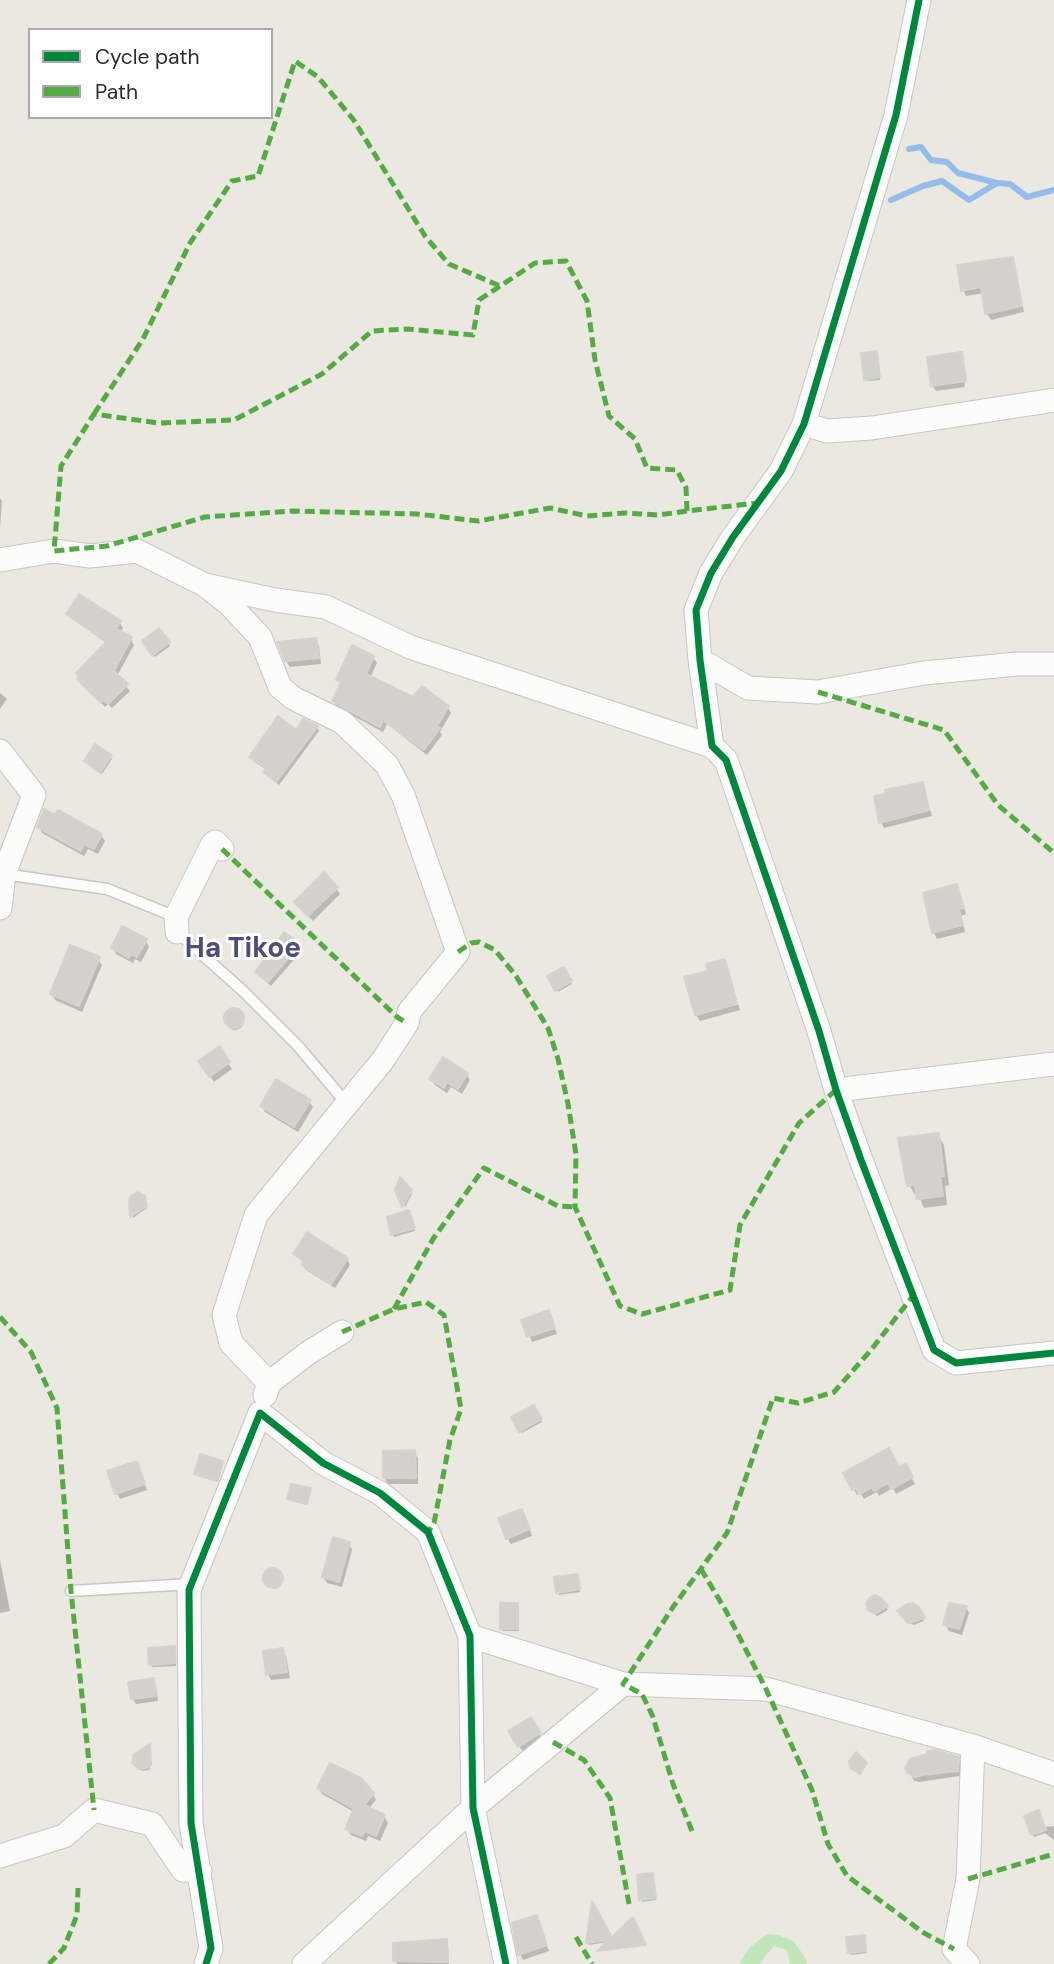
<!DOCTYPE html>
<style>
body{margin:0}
#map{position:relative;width:1054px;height:1964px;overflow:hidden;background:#eae8e0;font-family:"DM Sans",sans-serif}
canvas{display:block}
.legend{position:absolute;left:28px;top:28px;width:245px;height:91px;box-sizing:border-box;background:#fff;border:2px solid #aaa;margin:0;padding:9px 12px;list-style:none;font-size:21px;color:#2b2b2b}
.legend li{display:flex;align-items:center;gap:14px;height:35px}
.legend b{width:35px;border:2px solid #aaa}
</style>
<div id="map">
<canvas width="1054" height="1964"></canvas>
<ul class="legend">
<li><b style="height:9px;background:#00873e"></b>Cycle path</li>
<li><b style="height:9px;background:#54ab44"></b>Path</li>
</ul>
</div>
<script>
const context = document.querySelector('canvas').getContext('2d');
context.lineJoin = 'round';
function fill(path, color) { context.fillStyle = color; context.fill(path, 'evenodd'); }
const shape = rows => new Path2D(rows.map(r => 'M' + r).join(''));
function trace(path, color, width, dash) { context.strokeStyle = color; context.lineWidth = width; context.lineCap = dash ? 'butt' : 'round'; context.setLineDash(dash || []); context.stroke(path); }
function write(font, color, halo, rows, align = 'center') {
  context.font = font + ' "DM Sans",sans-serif'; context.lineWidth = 6; context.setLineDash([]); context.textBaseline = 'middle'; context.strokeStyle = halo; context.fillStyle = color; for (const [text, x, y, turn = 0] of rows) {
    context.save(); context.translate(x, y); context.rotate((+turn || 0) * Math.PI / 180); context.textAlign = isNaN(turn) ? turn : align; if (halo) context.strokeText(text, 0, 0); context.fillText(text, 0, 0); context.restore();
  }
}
const green = shape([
 [767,1934,778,1935,793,1941,805,1957,807,1964,790,1964,787,1950,774,1946,759,1964,739,1964,749,1948]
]);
const shadow = shape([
 [1012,259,1015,265,1024,312,991,320,987,314,984,293,966,296,963,290],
 [961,354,964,358,961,358,965,387,936,391,932,385],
 [877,355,880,380,867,381,866,379],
 [0,498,2,501,0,529],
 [69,614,120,623,123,628,120,633,131,639,134,645,117,676,130,691,112,708,108,704,105,707,79,679,107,643,72,619],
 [159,631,170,646,155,657,144,642],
 [316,640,319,646,321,664,290,667,286,661],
 [373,657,377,663,370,678,414,699,448,707,451,713,440,732,442,735,427,755,387,724,383,732,337,707,334,701,341,685,338,679],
 [0,693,7,699,0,709],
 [317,727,319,731,279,785,268,776,265,773,267,770,253,761,251,757,296,732],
 [110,756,112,759,102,774,86,761],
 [922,784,932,816,884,828,881,822],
 [39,827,101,835,105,841,98,854,88,849,84,856,42,833],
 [957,886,966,914,961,916,965,932,937,939,934,933,925,894],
 [336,888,340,894,313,921,296,902],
 [146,941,149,947,141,962,135,959,133,963,116,954,113,948],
 [296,943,299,954,271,986,259,976,257,972],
 [98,959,102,965,82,1012,55,1000,52,994],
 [724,961,740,1010,700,1021,696,1015,710,972],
 [563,969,572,984,558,992,549,977],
 '226 1021a9 9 0 1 1 18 0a9 9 0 1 1-18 0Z',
 [219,1049,232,1069,214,1082,204,1067],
 [466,1074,470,1080,462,1094,451,1087,447,1093,435,1085,431,1079],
 [309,1101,313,1107,298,1132,265,1112,262,1106],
 [938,1135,944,1145,949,1185,945,1186,947,1205,924,1208,918,1194,915,1195,909,1185],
 [397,1190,411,1191,412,1194,405,1207],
 [131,1200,145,1200,147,1208,133,1218],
 [410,1215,415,1231,394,1237,393,1234],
 [295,1254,347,1259,350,1265,335,1288,306,1270,303,1265,304,1263],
 [551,1318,557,1334,532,1342,523,1321],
 [534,1407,542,1422,522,1433,513,1418],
 [414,1452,418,1458,418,1484,388,1484,384,1478],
 [221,1462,223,1465,218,1482,197,1476,196,1474],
 [905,1466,915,1484,896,1494,893,1488,879,1496,877,1492,864,1499,860,1493,857,1495,845,1473,898,1469],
 [140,1469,147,1490,120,1499,117,1493],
 [309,1489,308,1505,291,1501,289,1499],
 [525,1517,532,1536,511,1544,507,1538],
 [349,1543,352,1550,342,1587,327,1583,323,1576],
 [0,1560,10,1611,0,1613],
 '265 1580a9 9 0 1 1 18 0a9 9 0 1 1-18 0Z',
 [578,1578,580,1592,559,1595,557,1592],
 [880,1599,888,1610,877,1616,869,1610],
 [517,1604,519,1631,503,1631,502,1628],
 [915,1606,924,1621,914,1625,908,1623,899,1611],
 [966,1607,969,1613,962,1635,949,1631,945,1625],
 [174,1648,176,1666,152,1667,151,1665],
 [282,1650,286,1656,290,1678,271,1680,268,1674],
 [153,1680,156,1686,158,1701,136,1704,132,1698],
 [530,1719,543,1740,523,1752,510,1731],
 [149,1746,152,1764,149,1770,142,1771,136,1766],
 [957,1758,961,1763,960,1776,919,1782,914,1781,907,1767],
 [319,1788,373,1794,376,1800,368,1809,384,1816,388,1823,380,1841,368,1836,366,1841,351,1835,347,1829,354,1812,322,1794],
 [1026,1817,1044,1827,1054,1826,1054,1840,1045,1833,1034,1837],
 [652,1875,656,1900,642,1902,641,1899],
 [536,1917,549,1951,523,1960,520,1954],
 [864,1937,867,1953,851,1955,849,1952],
 [612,1940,600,1952,609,1942,589,1945,588,1943],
 [446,1941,448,1945,449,1964,397,1964,395,1960]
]);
const stream = shape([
 [909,149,921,147,931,160,947,162,958,173,997,183],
 [891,200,923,186,942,181,969,200,997,183,1010,184,1027,197,1054,190]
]);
const building = shape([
 [1013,257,1022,306,985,314,981,287,961,291,957,265,1013,257],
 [877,351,880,377,864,380,861,353,877,351],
 [962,352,966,381,931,386,927,357,962,352],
 [79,594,121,621,116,629,132,637,114,671,128,684,108,704,104,700,101,703,77,679,79,676,76,673,107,641,66,614,79,594],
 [159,628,170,642,152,656,142,641,159,628],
 [316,638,319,658,285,661,277,642,316,638],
 [352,645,374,656,366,674,413,697,422,686,449,706,437,726,440,728,424,750,383,720,380,727,332,701,341,682,336,680,352,645],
 [278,716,296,730,303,719,318,726,276,782,263,772,267,768,249,757,278,716],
 [95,744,112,755,100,773,84,761,95,744],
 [923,782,929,810,879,823,874,796,886,794,885,790,923,782],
 [44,809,55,815,58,810,102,834,94,849,84,844,81,851,37,827,44,809],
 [324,872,338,887,308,916,294,902,324,872],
 [957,884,964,908,959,909,963,925,932,933,923,893,957,884],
 [122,926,147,939,137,957,131,954,129,958,111,948,122,926],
 [284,932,297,942,297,948,268,982,255,972,284,932],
 [70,945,100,957,79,1006,50,994,70,945],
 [725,959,737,1004,695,1015,684,977,708,971,706,964,725,959],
 [564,967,572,981,555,991,547,976,564,967],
 '224 1018a10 10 0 1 1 20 0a10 10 0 1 1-20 0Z',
 [220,1046,230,1062,209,1077,198,1061,220,1046],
 [443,1057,468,1073,458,1089,447,1082,444,1088,429,1079,443,1057],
 [276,1079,311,1100,294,1127,260,1106,276,1079],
 [939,1133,944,1176,940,1176,943,1196,917,1199,915,1185,907,1186,898,1138,939,1133],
 [400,1177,412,1190,402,1207,395,1190,400,1177],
 [138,1192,145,1196,147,1206,130,1217,129,1200,131,1196,138,1192],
 [409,1210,415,1228,391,1235,387,1217,409,1210],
 [307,1232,348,1258,331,1284,301,1265,304,1261,293,1254,307,1232],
 [549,1310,555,1328,527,1337,521,1320,549,1310],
 [534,1405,542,1419,519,1432,511,1417,534,1405],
 [889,1448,899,1467,906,1463,913,1477,891,1489,888,1483,874,1491,872,1487,859,1494,856,1488,852,1490,843,1473,889,1448],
 [415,1450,416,1478,383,1478,383,1451,415,1450],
 [200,1454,223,1461,217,1481,194,1474,200,1454],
 [137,1461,145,1484,115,1494,107,1471,137,1461],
 [291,1484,311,1488,307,1504,287,1499,291,1484],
 [522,1509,530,1529,506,1539,498,1518,522,1509],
 [333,1537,350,1542,339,1582,322,1577,333,1537],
 '263 1578a10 10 0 1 1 20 0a10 10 0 1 1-20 0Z',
 [578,1574,580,1589,556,1593,554,1577,578,1574],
 [875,1595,881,1598,888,1606,875,1614,868,1610,866,1603,870,1597,875,1595],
 [500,1603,518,1603,518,1629,500,1629,500,1603],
 [913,1603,919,1607,925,1618,908,1623,897,1611,907,1604,913,1603],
 [949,1603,967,1606,959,1629,943,1625,949,1603],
 [175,1646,176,1663,149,1665,148,1648,175,1646],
 [283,1648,287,1672,266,1675,263,1651,283,1648],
 [154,1678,156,1696,131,1699,128,1682,154,1678],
 [531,1717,541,1733,518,1747,508,1731,531,1717],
 [150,1744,151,1765,147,1768,139,1769,132,1763,134,1754,150,1744],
 [936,1750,959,1757,958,1771,922,1775,915,1777,907,1773,905,1768,910,1759,927,1754,927,1751,936,1750],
 [856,1752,867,1763,860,1774,850,1768,849,1761,856,1752],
 [330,1763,361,1778,374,1793,364,1805,385,1815,376,1836,365,1831,362,1836,345,1829,354,1809,317,1788,330,1763],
 [1039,1810,1046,1830,1031,1835,1024,1816,1039,1810],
 [653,1873,656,1898,639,1900,637,1875,653,1873],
 [592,1901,612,1937,633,1917,646,1945,597,1951,609,1940,586,1943,592,1901],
 [537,1915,547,1945,518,1955,512,1923,537,1915],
 [865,1935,866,1951,848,1953,846,1937,865,1935],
 [447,1939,448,1962,393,1961,393,1943,447,1939]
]);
const lane = shape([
 [4,874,107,889,176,917],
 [177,932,243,991,298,1046,347,1104],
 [71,1591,191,1584]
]);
const street = shape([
 [919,0,896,115,804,424,781,471,733,537,711,573,696,610,700,660,712,746,726,760,819,1031,836,1090,861,1160,934,1350,956,1363,1054,1353],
 [804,424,827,431,872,428,1054,400],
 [0,560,54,551,90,556,137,551,205,585,275,600,326,607,410,647,712,746],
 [205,585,229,604,260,637,280,687,293,698,342,722,387,765,403,795,458,952,409,1012,407,1023,383,1060,256,1215,224,1315,231,1343,269,1383],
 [700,660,748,688,818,692,924,673,1017,664,1054,664],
 [0,751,34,795,4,874,0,908],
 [177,932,176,917,212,845,215,842,222,849],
 [836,1090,1054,1064],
 [265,1395,269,1383,308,1353,342,1332],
 [470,1636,623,1684],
 [0,1856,64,1836,94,1810,152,1824,183,1870,200,1871],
 [206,1964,211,1948,191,1823,189,1590,260,1413,323,1463,380,1493,428,1532,470,1636,473,1808,506,1964],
 [304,1964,473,1808,623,1684,766,1689,973,1746,1054,1774],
 [968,1964,954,1949,968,1879,973,1746]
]);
const quiet = shape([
 [94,414,143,339,190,243,232,181,258,176,295,61,318,77,353,119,425,236,449,264,500,286],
 [687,511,686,488,677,470,647,468,635,439,609,416,595,360,587,301,566,261,535,263,479,300,473,335,407,329,372,331,322,374,234,420,158,423,94,414,61,466,54,551,107,546,205,517,292,511,417,514,478,521,550,508,587,516,625,513,659,515,687,511,757,503],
 [818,692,944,730,998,805,1054,853],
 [222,849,397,1017,407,1023],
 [458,952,471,943,479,942,495,950,516,976,548,1028,558,1059,568,1104,576,1154,575,1207,620,1306,642,1314,730,1290,740,1225,799,1123,836,1090],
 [394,1309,433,1239,484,1168,558,1206,575,1207],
 [0,1317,31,1352,57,1408,71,1591,94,1810],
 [342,1332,394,1309,426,1302,444,1315,461,1409,450,1440,434,1523,428,1532],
 [701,1569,726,1611,766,1689,812,1790,828,1844,847,1876,924,1933,954,1949],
 [553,1742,584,1760,610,1798,629,1904],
 [692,1831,673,1784,653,1717,642,1694,623,1684,673,1607,727,1533,773,1398,798,1403,834,1392,871,1350,912,1297],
 [968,1879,1054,1854],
 [576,1937,592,1964],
 [49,1964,64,1948,77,1915,78,1888]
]);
const cycleway = shape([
 [919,0,896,115,804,424,781,471,733,537,711,573,696,610,700,660,712,746,726,760,819,1031,836,1090,861,1160,934,1350,956,1363,1054,1353],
 [206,1964,211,1948,191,1823,189,1590,260,1413,323,1463,380,1493,428,1532,470,1636,473,1808,506,1964]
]);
const districtNames = [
 ["Ha Tikoe",243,950]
];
fill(green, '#c1e6b9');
fill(shadow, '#0003');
trace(stream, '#94bdeb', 6);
fill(building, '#d3d1cc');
trace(building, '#d5d3cd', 2);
trace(lane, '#c8c6c6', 13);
trace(street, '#c8c6c6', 25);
trace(lane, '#fcfcfa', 10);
trace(street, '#fcfcfa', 23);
trace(quiet, '#54ab44', 5, [10, 5]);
trace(cycleway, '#00873e', 7);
write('bold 28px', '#4f4b7d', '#fff', districtNames);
</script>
